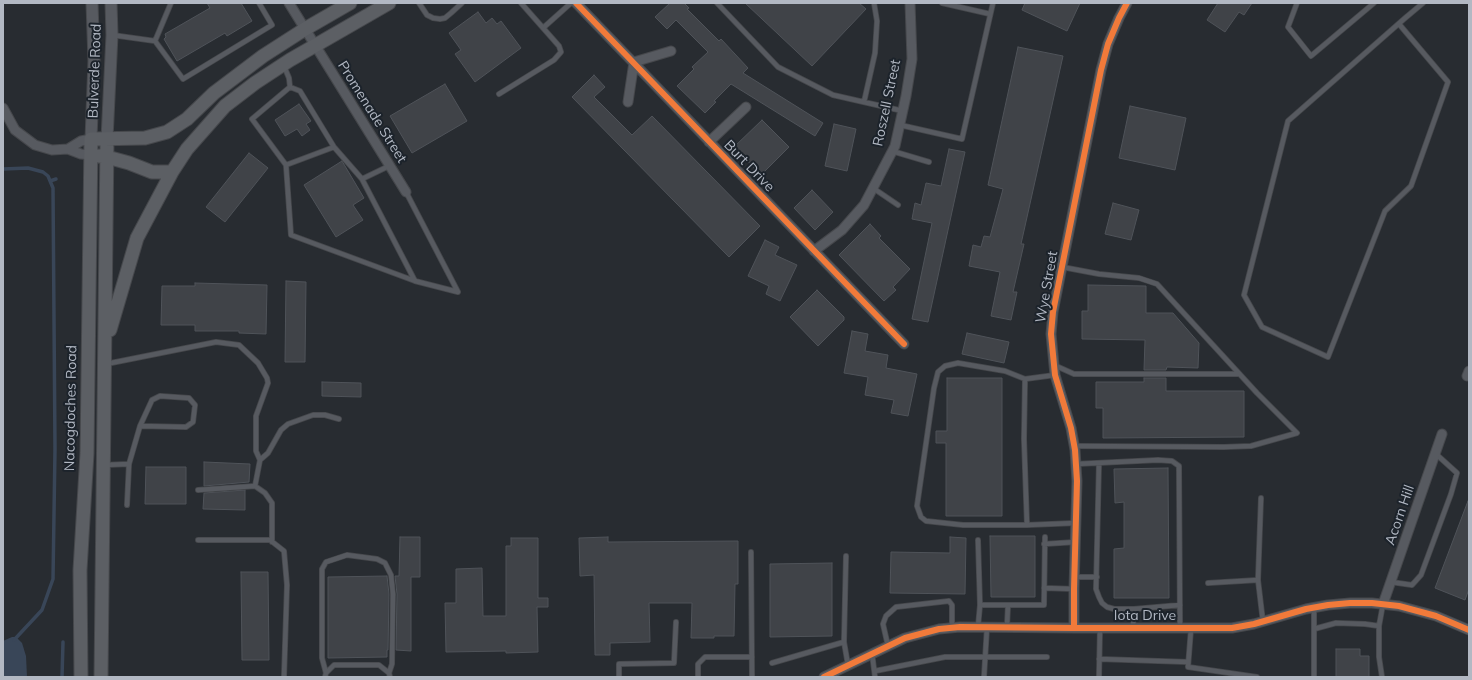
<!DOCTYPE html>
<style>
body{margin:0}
#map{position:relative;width:1472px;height:680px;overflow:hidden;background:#282c31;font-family:Mulish,sans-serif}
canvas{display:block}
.frame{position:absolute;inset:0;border:4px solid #b2b8c3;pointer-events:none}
</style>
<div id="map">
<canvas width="1472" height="680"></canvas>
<div class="frame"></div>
</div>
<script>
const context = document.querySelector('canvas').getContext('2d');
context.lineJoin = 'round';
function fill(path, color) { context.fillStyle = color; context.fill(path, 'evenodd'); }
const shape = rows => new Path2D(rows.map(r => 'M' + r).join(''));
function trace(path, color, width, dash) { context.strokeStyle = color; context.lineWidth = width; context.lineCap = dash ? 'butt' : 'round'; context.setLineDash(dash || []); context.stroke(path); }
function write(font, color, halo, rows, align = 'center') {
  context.font = font + ' Mulish,sans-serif'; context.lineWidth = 4; context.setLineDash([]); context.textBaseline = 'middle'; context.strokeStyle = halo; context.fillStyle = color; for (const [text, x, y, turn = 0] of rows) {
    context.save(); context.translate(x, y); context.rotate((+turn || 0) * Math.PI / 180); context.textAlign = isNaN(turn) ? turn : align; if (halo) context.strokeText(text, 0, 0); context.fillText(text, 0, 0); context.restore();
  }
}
const water = shape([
 [12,637,16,637,22,643,26,656,27,677,3,677,3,641]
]);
const stream = shape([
 [3,169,28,168,43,172,48,176,53,188,55,449,53,579,42,610,14,640],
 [50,181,56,179],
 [62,677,63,642]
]);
const building = shape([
 [207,3,241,3,252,21,227,36,225,33,177,61,164,39,166,37,165,34,210,8,207,3],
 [670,3,684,3,689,8,687,9,719,41,721,39,748,68,743,73,823,123,815,136,731,84,714,101,716,102,705,113,677,86,694,69,692,67,708,52,676,20,667,29,655,17,670,3],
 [745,3,859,3,866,9,812,66,745,3],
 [1025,3,1080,3,1067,31,1022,10,1025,3],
 [1218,3,1252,3,1244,15,1239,12,1225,32,1207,20,1218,3],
 [478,12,486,23,492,18,497,24,501,21,521,48,475,82,455,54,461,50,449,33,478,12],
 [1018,47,1063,56,1021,244,1024,244,1013,292,1017,292,1011,320,991,316,1000,272,969,266,973,245,981,247,984,236,990,237,1003,189,988,185,1018,47],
 [594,75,605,87,594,97,632,135,652,116,760,226,729,257,572,97,594,75],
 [445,84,467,121,412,153,390,116,445,84],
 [299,104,311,121,306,124,310,130,302,136,297,129,285,136,275,120,299,104],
 [1130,106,1186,118,1175,170,1119,158,1130,106],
 [762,120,789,147,761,175,734,147,762,120],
 [834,124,856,129,847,171,825,166,834,124],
 [949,149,965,152,928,322,912,319,932,223,912,219,915,203,921,205,926,183,941,186,949,149],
 [249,153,268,168,225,222,206,207,249,153],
 [342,161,364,198,353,205,363,220,336,237,304,185,342,161],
 [812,190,833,212,815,230,794,208,812,190],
 [1113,203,1139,210,1131,240,1105,234,1113,203],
 [870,224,881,236,879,238,910,269,893,287,896,290,884,301,839,255,870,224],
 [765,240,779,247,775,255,797,265,780,301,766,294,769,286,748,276,765,240],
 [286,281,306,282,305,362,285,362,286,281],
 [195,283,267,285,266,334,239,333,239,331,195,331,195,325,161,325,162,286,195,286,195,283],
 [1088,285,1146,286,1146,313,1173,313,1199,343,1198,368,1167,367,1166,370,1144,370,1145,340,1082,339,1082,311,1088,311,1088,285],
 [817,290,844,317,844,320,818,346,790,317,817,290],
 [852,331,868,334,865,351,888,355,886,368,917,374,908,416,891,413,894,400,865,395,868,377,844,373,852,331],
 [967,333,1009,342,1004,363,962,354,967,333],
 [947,378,1002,378,1002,516,946,516,946,443,936,443,936,431,947,431,947,378],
 [1144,378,1166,378,1166,391,1244,391,1244,437,1103,438,1103,408,1096,408,1096,382,1144,382,1144,378],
 [322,382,361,383,361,397,322,396,322,382],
 [204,462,250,464,249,482,204,486,204,462],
 [146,467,186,467,186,504,145,504,146,467],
 [1168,468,1169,598,1114,598,1114,549,1124,548,1124,502,1115,503,1114,469,1168,468],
 [245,490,245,510,203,509,204,493,245,490],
 [1468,501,1469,589,1465,600,1435,588,1468,501],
 [990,536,1035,536,1035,597,991,597,990,536],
 [400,537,420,537,420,577,411,577,411,651,396,650,397,594,395,576,399,576,400,537],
 [608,537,608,542,738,541,738,584,735,584,734,636,714,636,714,638,691,638,692,603,649,603,650,642,610,643,610,655,595,655,594,575,580,576,579,538,608,537],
 [950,537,966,538,965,594,890,593,891,552,950,553,950,537],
 [511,538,538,538,538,598,548,598,548,607,537,607,538,652,506,653,506,651,446,652,445,603,456,603,456,569,482,568,483,616,506,616,506,546,511,546,511,538],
 [832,563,832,636,770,637,770,564,832,563],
 [241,572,268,572,269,660,242,660,241,572],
 [387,576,389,594,388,650,387,650,387,657,328,658,328,577,387,576],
 [1336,649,1360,649,1360,656,1369,656,1369,677,1336,677,1336,649]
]);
const service = shape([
 [419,3,427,15,433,18,440,19,445,18,451,13,462,3],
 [717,3,778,67,833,95,903,111],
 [942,3,990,14],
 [1297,3,1288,27,1311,56,1374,3],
 [1399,24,1448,82,1411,186,1385,211,1328,357,1262,327,1244,295,1288,121,1404,19,1423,3],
 [543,28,571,3],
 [112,35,155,41,183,79,272,25,259,3],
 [155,41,171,3],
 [284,66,289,78,290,87],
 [499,94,554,60,561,52,559,46,521,3],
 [864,102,875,53,877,21,874,3],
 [900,125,962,139,993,3],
 [334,147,286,165,252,119,290,87,300,91,334,147,362,179,389,166],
 [892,151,929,162],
 [286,165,291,235,415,281],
 [362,179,415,281,458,292,406,192],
 [873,188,898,205],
 [1062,267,1099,274,1139,278,1157,284,1257,393,1297,433,1251,446,1224,447,1074,446],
 [106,364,216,342,239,345,258,363,267,378,268,383,256,416,256,451,260,460,255,486,198,490],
 [1054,365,1074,374,1239,374],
 [1025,379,1055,375],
 [260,460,268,453,281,430,288,424,313,415,325,415,339,419],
 [1099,463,1096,589,1099,597,1102,603,1107,607,1114,609,1134,609,1180,605],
 [129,464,140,426,152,400,160,396,189,398,195,405,193,422,186,427,140,426],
 [1076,464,1158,460,1172,461,1179,466,1180,628],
 [104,465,129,464,127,505],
 [255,486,265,493,272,503,272,542],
 [1261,498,1258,580,1263,622],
 [1027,525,1024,439,1025,379,1005,371,958,363,945,366,938,372,934,388,917,506,921,517,926,521,963,525,1027,525,1076,523],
 [198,540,270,540,284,551,287,585,284,677],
 [1044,544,1076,542],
 [751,552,752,677],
 [846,556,844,642,848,665],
 [1075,577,1097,577],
 [1391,582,1412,585,1421,575,1451,494,1457,473,1436,454],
 [1208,583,1258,580],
 [1044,588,1074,589],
 [980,605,1044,605,1045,537],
 [1314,607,1314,677],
 [1007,626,1008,605],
 [978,627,980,605,978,540],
 [1133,628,1134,609],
 [1191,629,1188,667,1257,677],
 [1314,629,1336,623,1365,624,1379,626],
 [888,646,883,624,886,616,896,607,949,601,952,605,952,627],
 [872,653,875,677],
 [1099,659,1188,662],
 [772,663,844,642],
 [875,671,945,657,1047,657],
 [326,673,322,658,322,569,326,562,347,555,377,559,385,563,391,575,393,594,392,664,389,673],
 [325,677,326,673,334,665,379,665,389,673,390,677],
 [619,677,619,664,674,663,676,622],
 [698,677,698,664,705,657,752,657],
 [984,677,987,627],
 [1099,677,1100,628],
 [1382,677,1379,657,1379,626,1383,604]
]);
const minor = shape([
 [289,3,406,192],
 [576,3,904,344],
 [628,102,634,62,671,51],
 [3,108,15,130,35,145,52,150,68,149,81,141,91,139],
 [709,142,746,107],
 [68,149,81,154,91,155],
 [814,251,842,230,864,205,895,146,906,96,912,59,910,3],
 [1467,376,1469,371],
 [1383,604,1442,434],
 [1074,628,1074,589,1077,481,1075,450,1071,428,1055,375,1051,334,1053,312,1101,70,1108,44,1119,18,1127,3],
 [824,677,905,638,939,629,960,627,1074,628,1232,628,1254,624,1306,609,1328,605,1350,603,1372,603,1399,606,1436,616,1469,630]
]);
const tertiary = shape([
 [91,139,94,61,92,3],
 [107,139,112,35,111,3]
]);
const secondary = shape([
 [99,156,107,157,129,163,152,172,172,172,187,149,225,106,255,83,290,60,389,3],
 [110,330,137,238,172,172],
 [81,677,80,570,87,453,91,139,145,138,167,132,187,119,214,93,263,56,305,29,350,3],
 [101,677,107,139]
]);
const cycleway = shape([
 [576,3,904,344],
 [1074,628,1074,589,1077,481,1075,450,1071,428,1055,375,1051,334,1053,312,1101,70,1108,44,1119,18,1127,3],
 [824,677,905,638,939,629,960,627,1074,628,1232,628,1254,624,1306,609,1328,605,1350,603,1372,603,1399,606,1436,616,1469,630]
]);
const streetNames = [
 ["Bulverde Road",95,71,-88],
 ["Roszell Street",887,103,-78],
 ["Promenade Street",372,112,58],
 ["Burt Drive",749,166,46],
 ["Wye Street",1047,287,-80],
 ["Nacogdoches Road",71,408,-89],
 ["Acorn Hill",1400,515,-71],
 ["Iota Drive",1145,616]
];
fill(water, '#394658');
trace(stream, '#394658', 3.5);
fill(building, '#404348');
trace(building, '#4f5359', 1);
trace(service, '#46484c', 6);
trace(minor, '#46484c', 11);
trace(tertiary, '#46484c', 13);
trace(secondary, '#46484c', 15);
trace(service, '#575a60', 4.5);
trace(minor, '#575a60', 9);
trace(tertiary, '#575a60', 11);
trace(secondary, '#5c5f64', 13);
trace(cycleway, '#f17a3a', 6);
write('14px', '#b2b8c3', '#1c232b', streetNames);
</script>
